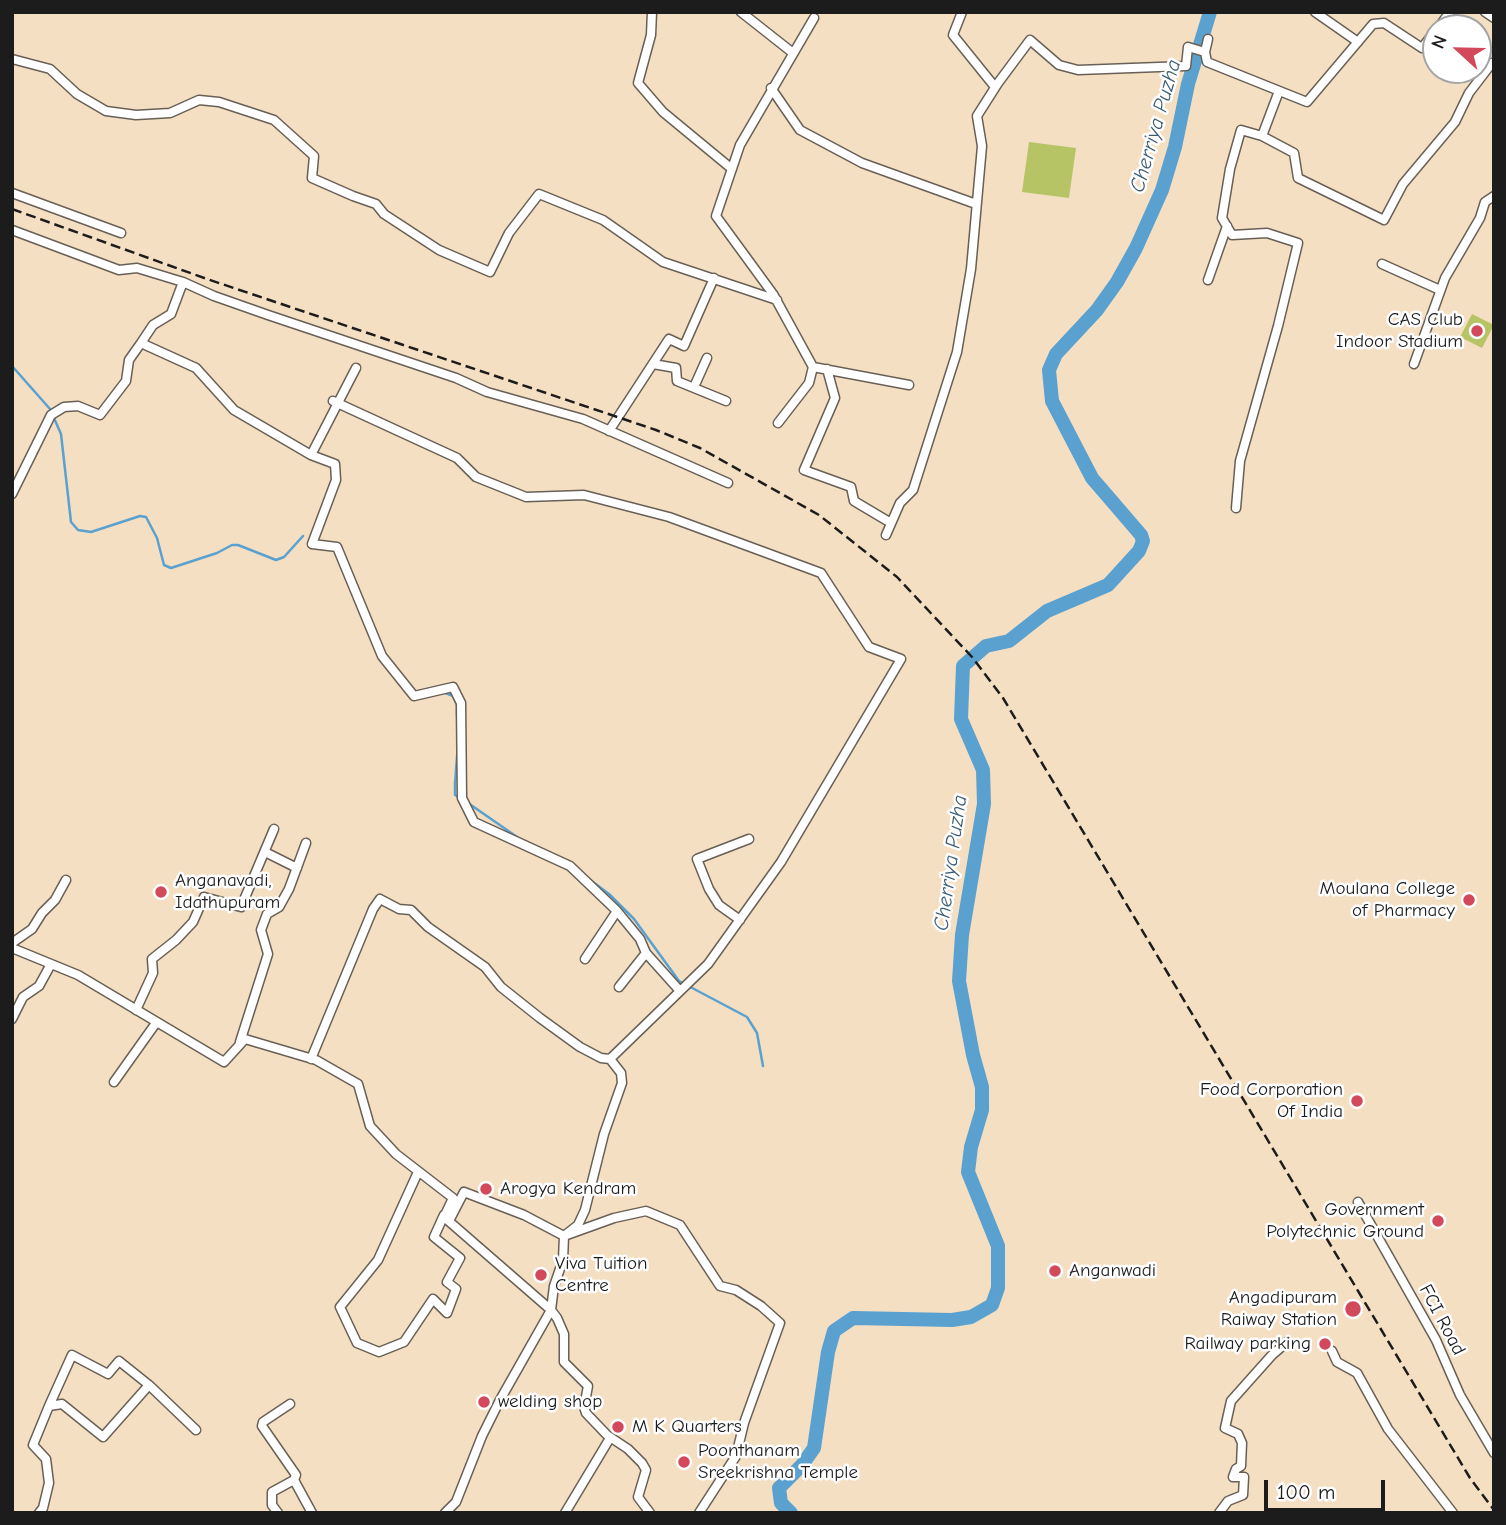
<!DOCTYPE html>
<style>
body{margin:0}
#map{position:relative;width:1506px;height:1525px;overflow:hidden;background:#f4dfc3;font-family:"Comic Neue",sans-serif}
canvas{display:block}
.frame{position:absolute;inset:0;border:14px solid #1c1c1c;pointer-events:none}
.north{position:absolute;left:1422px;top:14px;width:70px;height:70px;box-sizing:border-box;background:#fff;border:2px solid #a4a4a4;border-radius:50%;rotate:292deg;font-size:19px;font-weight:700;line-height:28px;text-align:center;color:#1c1c1c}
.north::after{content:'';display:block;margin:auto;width:24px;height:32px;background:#d1495b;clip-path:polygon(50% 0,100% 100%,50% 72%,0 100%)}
.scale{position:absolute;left:1264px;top:1480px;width:121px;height:32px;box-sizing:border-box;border:4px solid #1c1c1c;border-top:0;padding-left:9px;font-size:21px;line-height:24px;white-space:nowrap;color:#1c1c1c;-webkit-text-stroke:5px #fff;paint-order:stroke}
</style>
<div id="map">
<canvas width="1506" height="1525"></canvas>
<div class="frame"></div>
<div class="north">N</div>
<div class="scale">100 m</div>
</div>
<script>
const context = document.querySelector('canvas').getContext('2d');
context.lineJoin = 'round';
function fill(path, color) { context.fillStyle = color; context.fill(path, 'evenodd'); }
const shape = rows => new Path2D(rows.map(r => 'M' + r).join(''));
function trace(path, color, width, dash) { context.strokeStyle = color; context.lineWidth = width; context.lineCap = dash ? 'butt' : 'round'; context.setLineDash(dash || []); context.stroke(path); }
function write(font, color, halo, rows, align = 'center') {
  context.font = font + ' "Comic Neue",sans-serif'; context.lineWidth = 5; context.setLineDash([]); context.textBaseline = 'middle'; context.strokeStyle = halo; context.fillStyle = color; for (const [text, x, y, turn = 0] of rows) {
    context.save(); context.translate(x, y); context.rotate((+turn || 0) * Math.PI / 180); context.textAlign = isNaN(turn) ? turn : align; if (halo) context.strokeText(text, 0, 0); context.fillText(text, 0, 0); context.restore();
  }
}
const green = shape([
 [1029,142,1076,148,1069,198,1022,192],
 [1472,314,1494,325,1482,348,1460,337]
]);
const stream = shape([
 [12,366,50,409,61,434,71,522,78,530,91,532,140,516,146,517,157,538,164,565,171,568,217,553,232,545,238,545,276,560,284,557,303,536],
 [443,692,453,696,457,705,457,716],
 [416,699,434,695],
 [458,744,455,783,455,795,460,798],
 [468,803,520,839],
 [589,879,609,894,634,919,679,981,747,1017,757,1033,763,1066]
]);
const river = shape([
 [791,1513,781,1503,779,1488,802,1465,814,1448,828,1352,834,1331,853,1318,952,1320,971,1317,992,1305,998,1288,998,1246,968,1172,971,1147,982,1110,982,1087,973,1055,959,981,962,935,984,804,983,770,961,719,963,666,986,646,1009,641,1047,611,1108,585,1139,551,1143,541,1141,535,1092,478,1052,401,1049,370,1056,354,1097,310,1117,282,1136,248,1162,190,1175,147,1188,84,1210,12]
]);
const minor = shape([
 [652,12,651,35,638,83,663,112,732,169],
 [741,12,793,53],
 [962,12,953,35,995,87],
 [1315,12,1358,42],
 [1485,12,1494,18],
 [1438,28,1450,12],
 [1208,39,1205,52,1207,62,1307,102,1373,24,1384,23,1422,48,1436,30],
 [12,59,50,69,77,94,106,111,136,115,170,113,199,100,219,102,274,120,314,156,312,178,353,196,376,204,384,214,439,250,490,272,509,233,539,194,603,220,663,262,777,300],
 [771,88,800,130,862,163,976,204],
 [1262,136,1294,153,1298,178,1384,220,1403,184,1455,122,1469,93,1492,63],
 [12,193,121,233],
 [12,230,119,270,137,268,183,282,214,296,268,315,456,378,487,392,583,419,728,483],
 [1382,264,1440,290],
 [1208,280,1227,226],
 [183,282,171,314,153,325,141,343,196,368,234,410,311,455,335,464,336,480,312,544,337,547,382,656,414,696,453,687,461,703,462,798,474,822,570,866,617,911,640,939,646,953,680,991],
 [653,364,676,368,677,381,726,401],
 [1414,364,1445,278,1480,218,1485,202,1494,196],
 [813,367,909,385],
 [827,369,835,398,804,470,851,487,854,501,891,523],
 [694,387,707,358],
 [333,401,457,458,476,477,526,497,584,495,669,517,821,573,869,647,901,659,781,862,708,964,610,1059,621,1073,622,1083,604,1134,585,1210,578,1225,564,1236,563,1260,554,1286,551,1310,500,1400,482,1436,456,1502,445,1513],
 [778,423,809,383,813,367,773,294,716,216,740,145,814,18],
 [609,431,669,339,684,346,714,278],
 [311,455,356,368],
 [12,494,51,415,64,407,78,406,100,415,126,381,129,360,141,343],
 [1236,508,1240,461,1278,326,1298,243,1267,233,1232,235,1222,218,1230,169,1241,130,1262,136,1279,91],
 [886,535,900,503,913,490,957,352,971,269,982,146,977,116,998,83,1030,40,1059,65,1078,70,1186,66,1188,47,1205,52],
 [265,852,297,868],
 [740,920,719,905,709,889,697,859,749,839],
 [12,943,32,929,42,913,55,900,66,880],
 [12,948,78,975,224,1062,245,1039,316,1060,358,1084,370,1126,396,1154,453,1198,444,1217,551,1310,557,1318,564,1334,564,1362,588,1386,584,1407,586,1413,607,1435,628,1449,642,1463,646,1470,638,1497,650,1513],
 [585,959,617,911],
 [619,987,646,953],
 [136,1010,153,973,152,959,176,940,193,922,204,897,241,907,274,829],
 [12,1019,23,997,39,986,51,964],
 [240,1042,268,954,261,930,267,914,279,907,289,889,306,843],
 [311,1059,373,909,380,899,399,909,411,910,428,927,485,967,501,987,540,1018,580,1047,601,1058,610,1059],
 [114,1082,156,1023],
 [418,1172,378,1260,340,1307,357,1343,379,1352,404,1342,433,1299,447,1313,456,1289,447,1282,460,1258,434,1237,444,1215],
 [1358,1202,1436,1340,1460,1395,1494,1453],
 [449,1221,464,1192,524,1215,564,1236,614,1218,646,1211,680,1225,720,1286,736,1290,761,1306,780,1323,744,1423,736,1456,699,1513],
 [1332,1351,1337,1362,1357,1373,1388,1429,1453,1513],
 [49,1406,72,1355,108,1374,119,1361,149,1385],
 [294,1480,312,1513],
 [39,1513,43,1508,49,1483,46,1459,33,1445,49,1406,62,1404,103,1437,149,1385,196,1430],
 [278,1513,272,1505,272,1492,294,1480,296,1475,262,1426,263,1422,290,1404],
 [565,1513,610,1438],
 [1219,1513,1228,1501,1243,1495,1244,1477,1233,1477,1236,1469,1241,1466,1242,1443,1238,1434,1225,1428,1231,1401,1272,1355,1287,1342]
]);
const rail = shape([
 [12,209,207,279,656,430,700,448,819,515,897,577,972,657,1003,698,1470,1478,1494,1510]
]);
const markers = [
 [1477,331,7,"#d1495b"],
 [161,892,7,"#d1495b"],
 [1469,900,7,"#d1495b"],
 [1357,1101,7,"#d1495b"],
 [486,1189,7,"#d1495b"],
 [1438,1221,7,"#d1495b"],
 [1055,1271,7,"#d1495b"],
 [541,1275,7,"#d1495b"],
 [1353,1309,9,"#d1495b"],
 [1325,1344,7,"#d1495b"],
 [484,1402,7,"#d1495b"],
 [618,1427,7,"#d1495b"],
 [684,1462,7,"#d1495b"]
];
const poiNames = [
 ["CAS Club",1463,320,"right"],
 ["Indoor Stadium",1463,342,"right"],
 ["Anganavadi,",175,881],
 ["Idathupuram",175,903],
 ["Moulana College",1455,889,"right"],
 ["of Pharmacy",1455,911,"right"],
 ["Food Corporation",1343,1090,"right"],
 ["Of India",1343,1112,"right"],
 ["Arogya Kendram",500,1189],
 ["Government",1424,1210,"right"],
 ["Polytechnic Ground",1424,1232,"right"],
 ["Viva Tuition",555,1264],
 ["Centre",555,1286],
 ["Anganwadi",1069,1271],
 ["Angadipuram",1337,1298,"right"],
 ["Raiway Station",1337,1320,"right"],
 ["Railway parking",1311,1344,"right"],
 ["welding shop",498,1402],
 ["M K Quarters",632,1427],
 ["Poonthanam",698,1451],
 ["Sreekrishna Temple",698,1473]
];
const streetNames = [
 ["FCI Road",1442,1320,62]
];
const waterNames = [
 ["Cherriya Puzha",1156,126,-74],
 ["Cherriya Puzha",951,863,-82]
];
fill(green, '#b7c466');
trace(stream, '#5aa1d0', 2.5);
trace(river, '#5aa1d0', 14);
trace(minor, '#686056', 11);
trace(minor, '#fff', 8);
trace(rail, '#1c1c1c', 2.5, [10, 5]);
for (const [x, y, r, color] of markers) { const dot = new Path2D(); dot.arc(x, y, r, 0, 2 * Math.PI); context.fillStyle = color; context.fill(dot); trace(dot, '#fff', 2.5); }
write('19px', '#1c1c1c', '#fff', poiNames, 'left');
write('19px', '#1c1c1c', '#fff', streetNames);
write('italic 21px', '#3b5e76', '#fff', waterNames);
</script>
